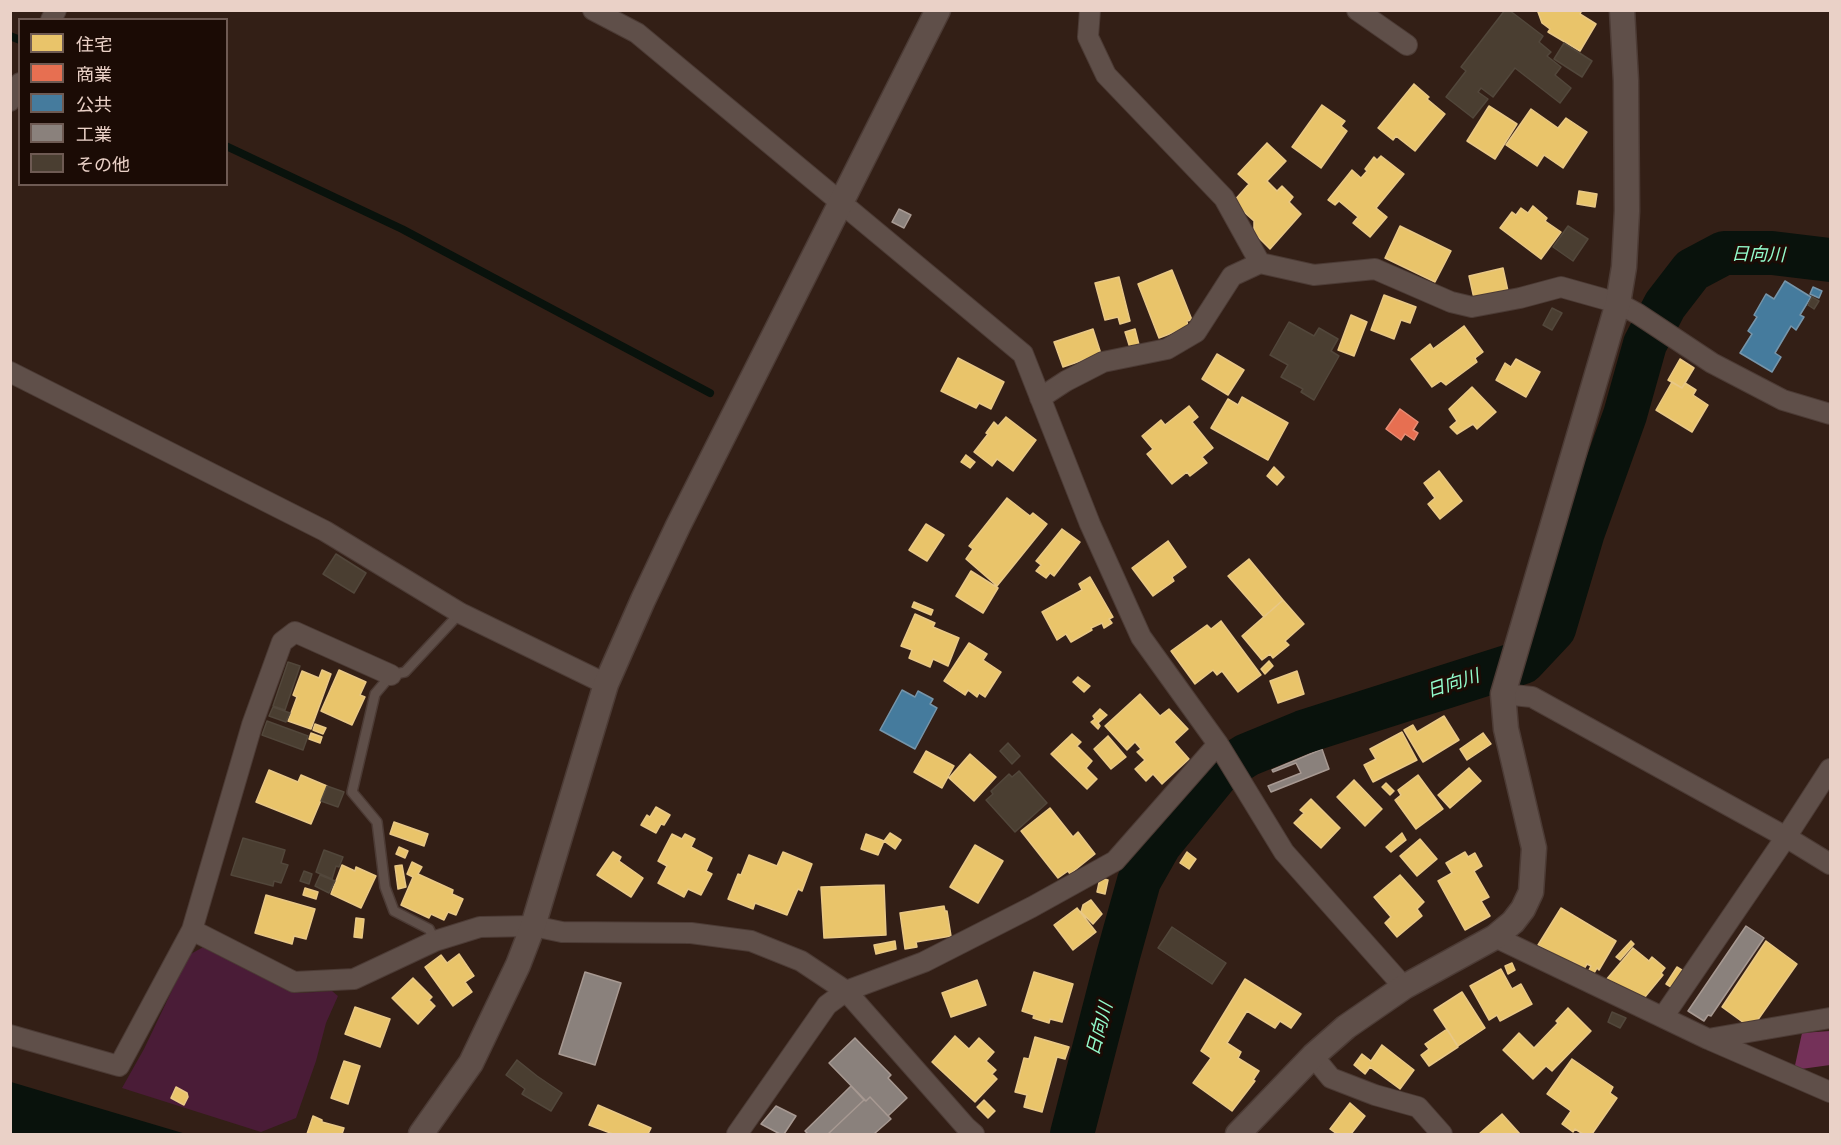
<!DOCTYPE html>
<meta charset="utf-8">
<style>
body{margin:0}
#map{position:relative;width:1841px;height:1145px;overflow:hidden;background:#331f16;font-family:Figtree,"Noto Sans JP",sans-serif}
canvas{display:block}
.frame{position:absolute;inset:0;border:12px solid #ead1c7;pointer-events:none}
.legend{position:absolute;left:18px;top:18px;width:210px;height:168px;box-sizing:border-box;background:#1b0b05;border:2px solid #6e5a53;margin:0;padding:8px 10px;list-style:none;font-size:18px;color:#ead1c7}
.legend li{display:flex;align-items:center;gap:12px;height:30px}
.legend b{width:30px;border:2px solid #6e5a53}
</style>
<div id="map">
<canvas width="1841" height="1145"></canvas>
<div class="frame"></div>
<ul class="legend">
<li><b style="height:16px;background:#e9c46a"></b>住宅</li>
<li><b style="height:16px;background:#e76f51"></b>商業</li>
<li><b style="height:16px;background:#457b9d"></b>公共</li>
<li><b style="height:16px;background:#8a817c"></b>工業</li>
<li><b style="height:16px;background:#4a3e31"></b>その他</li>
</ul>
</div>
<script>
const context = document.querySelector('canvas').getContext('2d');
context.lineJoin = 'round';
function fill(path, color) { context.fillStyle = color; context.fill(path, 'evenodd'); }
const shape = rows => new Path2D(rows.map(r => 'M' + r).join(''));
function trace(path, color, width, dash) { context.strokeStyle = color; context.lineWidth = width; context.lineCap = dash ? 'butt' : 'round'; context.setLineDash(dash || []); context.stroke(path); }
function write(font, color, halo, rows, align = 'center') {
  context.font = font + ' Figtree,"Noto Sans JP",sans-serif'; context.lineWidth = 6; context.setLineDash([]); context.textBaseline = 'middle'; context.strokeStyle = halo; context.fillStyle = color; for (const [text, x, y, turn = 0] of rows) {
    context.save(); context.translate(x, y); context.rotate((+turn || 0) * Math.PI / 180); context.textAlign = isNaN(turn) ? turn : align; if (halo) context.strokeText(text, 0, 0); context.fillText(text, 0, 0); context.restore();
  }
}
const green = shape([
 [205,946,300,993,332,991,338,996,326,1023,316,1061,296,1118,261,1132,122,1088,144,1049,189,955]
]);
const forest = shape([
 [1830,1031,1830,1065,1794,1070,1802,1033]
]);
const water = shape([
 [11,1082,186,1134,11,1134]
]);
const homes = shape([
 [1536,10,1582,10,1580,14,1596,24,1580,51,1548,32,1550,29,1542,23,1538,12,1536,10],
 [1414,84,1429,97,1427,99,1445,114,1415,151,1396,136,1393,140,1378,128,1414,84],
 [1322,105,1345,121,1341,126,1347,131,1321,168,1292,147,1322,105],
 [1489,106,1517,124,1495,159,1467,141,1489,106],
 [1531,109,1558,128,1566,118,1587,132,1563,168,1544,155,1537,166,1506,145,1531,109],
 [1267,143,1286,161,1267,181,1277,191,1282,186,1293,197,1289,202,1301,214,1270,249,1254,233,1254,221,1233,202,1249,184,1238,174,1267,143],
 [1381,156,1404,174,1376,208,1387,217,1370,237,1353,223,1358,217,1339,201,1335,205,1328,200,1352,170,1361,178,1367,171,1365,169,1374,157,1377,160,1381,156],
 [1579,191,1597,194,1595,207,1577,204,1579,191],
 [1533,206,1547,218,1545,221,1561,232,1541,259,1500,228,1512,212,1516,215,1521,208,1528,213,1533,206],
 [1400,226,1451,251,1435,282,1385,258,1400,226],
 [1503,268,1509,296,1475,303,1469,276,1503,268],
 [1172,270,1192,320,1187,321,1188,327,1159,338,1138,284,1172,270],
 [1119,277,1130,321,1120,324,1118,317,1105,320,1095,283,1119,277],
 [1384,295,1416,307,1410,323,1401,320,1394,339,1371,330,1384,295],
 [1351,315,1367,322,1354,356,1338,350,1351,315],
 [1464,326,1483,352,1475,358,1477,362,1446,385,1441,381,1432,387,1411,359,1430,344,1433,349,1464,326],
 [1093,329,1101,354,1063,367,1054,342,1093,329],
 [1135,329,1139,345,1130,348,1125,332,1135,329],
 [1217,354,1244,370,1228,395,1202,379,1217,354],
 [958,358,1004,382,991,409,979,403,976,408,941,391,958,358],
 [1516,359,1540,372,1526,397,1496,380,1505,363,1511,367,1516,359],
 [1680,359,1694,368,1682,388,1668,380,1680,359],
 [1672,382,1682,388,1685,383,1696,390,1693,395,1708,405,1692,432,1656,410,1672,382],
 [1472,387,1496,412,1477,429,1473,424,1457,434,1450,427,1457,421,1449,409,1472,387],
 [1242,397,1288,423,1268,460,1211,428,1228,399,1238,405,1242,397],
 [1189,406,1198,417,1192,422,1213,448,1202,457,1207,463,1190,476,1187,472,1172,484,1147,454,1153,449,1142,436,1161,420,1165,425,1189,406],
 [1006,417,1036,440,1013,471,997,459,992,466,974,452,988,434,986,433,994,422,998,426,1006,417],
 [966,455,975,462,970,468,961,462,966,455],
 [1274,467,1284,477,1277,485,1267,476,1274,467],
 [1439,471,1462,501,1440,519,1428,504,1435,498,1424,483,1439,471],
 [1007,498,1030,516,1033,513,1047,524,997,586,966,559,973,549,969,546,1007,498],
 [926,524,944,535,927,561,909,550,926,524],
 [1062,529,1080,542,1054,576,1050,573,1046,578,1036,571,1041,565,1036,561,1062,529],
 [1168,541,1186,567,1172,577,1174,581,1153,596,1132,568,1168,541],
 [1249,559,1283,600,1264,617,1228,576,1249,559],
 [971,571,998,588,983,613,956,596,971,571],
 [1090,577,1113,617,1109,619,1112,623,1104,628,1102,623,1091,628,1092,630,1071,642,1066,634,1057,640,1042,612,1082,590,1079,584,1090,577],
 [1283,600,1304,624,1285,641,1289,645,1273,658,1270,654,1262,660,1242,636,1283,600],
 [914,602,933,610,931,615,912,607,914,602],
 [915,614,935,623,933,627,959,638,948,666,933,659,930,667,909,658,912,650,901,646,915,614],
 [1221,621,1261,675,1238,692,1222,671,1217,675,1213,670,1195,684,1171,651,1207,625,1211,629,1221,621],
 [969,643,987,654,983,660,1001,672,985,697,979,693,977,697,968,690,965,695,944,681,969,643],
 [1269,661,1273,666,1265,674,1261,669,1269,661],
 [322,670,331,674,311,729,288,721,297,697,293,695,302,671,319,678,322,670],
 [339,670,366,682,360,695,365,697,352,725,321,711,339,670],
 [1297,671,1304,694,1278,703,1270,681,1297,671],
 [1078,677,1090,686,1084,692,1073,682,1078,677],
 [1140,694,1160,716,1169,709,1188,729,1174,742,1189,759,1162,784,1153,774,1146,781,1135,769,1145,760,1137,752,1141,749,1135,742,1127,750,1105,726,1140,694],
 [1100,709,1107,715,1098,723,1100,726,1098,729,1091,722,1095,719,1093,716,1100,709],
 [1444,716,1459,740,1423,762,1404,730,1413,725,1417,732,1444,716],
 [315,724,326,728,323,734,313,730,315,724],
 [1402,732,1417,760,1373,782,1364,765,1376,759,1370,749,1402,732],
 [311,733,322,737,320,743,309,739,311,733],
 [1483,733,1491,744,1467,760,1460,749,1483,733],
 [1072,734,1081,742,1077,746,1092,761,1086,768,1097,779,1087,789,1051,754,1072,734],
 [1108,736,1126,757,1111,769,1094,749,1108,736],
 [926,751,954,766,942,788,914,772,926,751],
 [970,754,996,777,974,801,949,778,970,754],
 [1469,768,1481,781,1450,808,1438,795,1469,768],
 [269,770,298,782,301,775,327,786,311,824,256,802,269,770],
 [1418,775,1443,809,1416,829,1395,800,1401,795,1398,790,1418,775],
 [1354,780,1382,809,1365,826,1337,797,1354,780],
 [1386,783,1394,791,1390,795,1382,787,1386,783],
 [1311,799,1340,828,1321,848,1294,823,1304,813,1300,810,1311,799],
 [656,807,670,815,664,825,661,824,656,833,641,825,647,815,650,817,656,807],
 [1050,808,1073,837,1078,832,1095,854,1070,874,1068,871,1058,878,1021,831,1050,808],
 [394,822,428,834,424,846,390,834,394,822],
 [890,833,901,840,895,849,884,841,890,833],
 [1402,833,1406,840,1391,852,1386,847,1402,833],
 [672,834,682,839,685,834,695,839,691,847,712,858,706,871,712,874,701,895,688,889,684,897,658,883,667,866,658,861,672,834],
 [866,834,884,841,878,855,861,849,866,834],
 [1420,839,1437,859,1417,876,1400,856,1420,839],
 [975,845,1003,861,978,903,950,887,975,845],
 [399,847,408,851,405,858,396,854,399,847],
 [613,852,621,857,619,861,643,878,631,897,597,875,613,852],
 [783,852,812,864,802,891,798,889,787,915,755,903,753,909,728,899,738,874,741,875,749,855,777,866,783,852],
 [1187,852,1196,859,1189,869,1180,863,1187,852],
 [1465,852,1468,857,1475,853,1482,866,1474,871,1489,897,1481,901,1490,916,1465,930,1438,881,1452,873,1446,863,1465,852],
 [412,862,422,867,418,874,453,890,452,894,463,899,456,915,448,912,444,920,431,914,429,918,401,905,413,877,407,874,412,862],
 [342,865,355,871,356,867,376,876,361,908,331,894,342,865],
 [402,865,406,887,398,889,395,866,402,865],
 [1400,875,1424,902,1417,909,1422,916,1397,937,1385,923,1391,917,1374,897,1400,875],
 [1100,878,1108,880,1105,894,1097,892,1100,878],
 [884,885,886,935,824,938,821,887,884,885],
 [305,888,318,892,316,899,303,895,305,888],
 [266,895,315,909,306,939,294,936,292,944,255,933,266,895],
 [1091,900,1102,914,1093,924,1081,912,1083,905,1091,900],
 [944,906,945,911,947,911,951,936,916,942,917,947,905,949,900,913,944,906],
 [1077,908,1096,932,1073,950,1054,925,1077,908],
 [1561,908,1616,941,1599,970,1597,968,1593,975,1588,972,1591,966,1587,964,1584,969,1573,962,1571,964,1538,945,1561,908],
 [356,918,364,919,362,938,354,937,356,918],
 [895,941,896,949,876,954,874,945,895,941],
 [1631,941,1634,944,1620,960,1616,957,1631,941],
 [1766,941,1797,964,1757,1021,1744,1023,1722,1007,1766,941],
 [1633,948,1649,961,1652,957,1665,968,1661,973,1663,975,1640,1003,1606,980,1633,948],
 [459,954,474,976,465,982,472,992,453,1006,425,967,441,955,447,963,459,954],
 [1512,963,1515,970,1508,974,1505,966,1512,963],
 [1677,967,1688,974,1678,991,1666,984,1677,967],
 [1501,969,1512,989,1521,984,1532,1004,1500,1021,1497,1015,1489,1020,1470,986,1501,969],
 [1034,972,1073,984,1062,1022,1050,1019,1049,1023,1033,1018,1034,1015,1022,1011,1034,972],
 [413,978,432,997,429,1000,435,1006,418,1024,392,998,413,978],
 [1245,979,1301,1014,1291,1028,1280,1021,1275,1028,1247,1011,1227,1043,1241,1052,1238,1058,1259,1071,1253,1080,1255,1081,1232,1111,1193,1083,1211,1058,1201,1051,1245,979],
 [977,980,986,1005,951,1017,942,993,977,980],
 [1462,992,1485,1028,1458,1046,1434,1010,1462,992],
 [355,1007,390,1019,380,1047,345,1034,355,1007],
 [1568,1008,1591,1031,1552,1071,1546,1066,1533,1079,1503,1050,1519,1033,1534,1048,1558,1023,1556,1021,1568,1008],
 [1447,1029,1458,1047,1429,1066,1421,1055,1429,1049,1425,1044,1447,1029],
 [955,1036,969,1049,979,1038,994,1052,986,1061,996,1070,992,1074,997,1079,975,1102,932,1062,955,1036],
 [1035,1037,1069,1047,1065,1059,1057,1057,1042,1112,1024,1107,1027,1095,1015,1092,1024,1058,1029,1059,1035,1037],
 [1382,1045,1414,1070,1400,1089,1370,1067,1365,1074,1354,1065,1362,1054,1371,1061,1382,1045],
 [1572,1059,1613,1087,1610,1093,1617,1098,1592,1134,1583,1134,1575,1129,1573,1132,1562,1124,1571,1111,1547,1094,1572,1059],
 [344,1061,360,1066,348,1104,331,1098,344,1061],
 [176,1087,187,1093,188,1097,184,1105,171,1098,176,1087],
 [984,1100,995,1111,988,1118,977,1107,984,1100],
 [1350,1103,1365,1116,1351,1134,1337,1134,1330,1129,1350,1103],
 [598,1105,651,1128,648,1134,613,1134,589,1125,598,1105],
 [1502,1114,1520,1134,1479,1134,1502,1114],
 [313,1116,322,1120,322,1122,344,1128,342,1134,307,1134,313,1116]
]);
const shops = shape([
 [1400,409,1418,422,1413,430,1418,433,1414,440,1405,434,1401,440,1386,429,1400,409]
]);
const public = shape([
 [1785,281,1811,297,1800,315,1804,317,1796,330,1791,326,1775,353,1781,357,1772,372,1740,353,1752,334,1748,331,1757,317,1754,315,1766,294,1774,299,1785,281],
 [1813,287,1822,291,1819,298,1810,294,1813,287],
 [902,690,915,697,918,691,933,699,930,704,937,708,915,749,880,730,902,690]
]);
const industry = shape([
 [899,209,911,215,904,228,892,222,899,209],
 [1322,749,1329,769,1271,792,1268,786,1301,773,1296,763,1273,772,1272,770,1322,749],
 [1746,926,1764,938,1711,1016,1708,1015,1704,1021,1688,1011,1746,926],
 [585,972,621,983,595,1065,559,1054,585,972],
 [855,1038,891,1075,888,1078,907,1098,888,1116,870,1097,866,1101,829,1063,855,1038],
 [851,1086,864,1100,828,1134,808,1134,805,1131,851,1086],
 [870,1097,891,1119,874,1134,828,1134,864,1100,866,1101,870,1097],
 [776,1106,796,1116,784,1134,780,1134,761,1124,776,1106]
]);
const stream = shape([
 [10,36,20,40],
 [226,146,402,229,710,393]
]);
const river = shape([
 [1072,1134,1118,956,1139,881,1160,844,1218,773,1247,755,1303,732,1523,662,1554,629,1583,532,1625,415,1645,344,1665,305,1692,270,1724,253,1772,253,1830,260]
]);
const building = shape([
 [1505,10,1509,10,1543,36,1539,42,1551,52,1547,56,1561,67,1555,75,1571,88,1560,103,1515,68,1493,97,1481,88,1478,92,1488,99,1473,118,1446,97,1466,71,1461,67,1505,10],
 [1564,43,1592,61,1582,77,1554,59,1564,43],
 [1568,226,1588,239,1573,261,1553,247,1568,226],
 [1812,297,1819,301,1814,309,1808,305,1812,297],
 [1552,308,1562,313,1552,330,1543,325,1552,308],
 [1289,322,1314,336,1319,328,1338,339,1331,351,1339,356,1314,400,1301,392,1303,389,1281,377,1288,365,1270,355,1289,322],
 [336,554,366,573,354,593,323,574,336,554],
 [288,662,300,666,285,710,273,706,288,662],
 [273,707,290,713,286,722,269,716,273,707],
 [267,721,308,736,303,750,262,735,267,721],
 [1008,743,1020,756,1012,764,1000,751,1008,743],
 [1019,771,1047,803,1015,832,986,800,993,794,991,791,1009,774,1012,777,1019,771],
 [327,786,344,792,338,807,321,801,327,786],
 [243,838,285,850,281,863,288,865,281,883,274,881,273,886,231,875,243,838],
 [324,850,343,857,339,867,336,866,332,879,316,872,324,850],
 [304,871,312,874,309,884,300,881,304,871],
 [320,875,335,881,329,893,315,886,320,875],
 [1172,927,1226,963,1212,984,1158,948,1172,927],
 [1612,1012,1626,1018,1620,1028,1608,1022,1612,1012],
 [517,1060,537,1076,562,1093,551,1111,522,1094,525,1089,506,1075,517,1060]
]);
const service = shape([
 [435,941,429,929,394,911,385,887,377,822,352,792,375,694,391,675,405,672,460,613]
]);
const minor = shape([
 [593,10,637,33,1023,354,1090,524,1141,637,1218,744,1284,852,1404,987],
 [1090,10,1088,37,1106,75,1224,198,1260,263],
 [1357,10,1407,45],
 [51,20,56,10],
 [10,101,20,83],
 [10,372,325,531,460,613,606,684],
 [1040,398,1066,381,1103,362,1167,349,1196,332,1232,276,1260,263,1314,275,1375,269,1451,302,1472,307,1520,298,1561,287,1618,303,1638,314,1712,363,1783,400,1830,414],
 [1503,694,1532,697,1786,837,1830,864],
 [192,930,294,982,354,979,435,941,480,927,533,926,562,932,691,933,751,941,801,961,846,991,966,1127,974,1134],
 [1495,937,1708,1039,1830,1092],
 [1663,1017,1786,837,1830,769],
 [10,1035,119,1066,192,930,252,725,282,642,295,632,391,675],
 [1708,1039,1830,1018],
 [1313,1056,1331,1078,1375,1095,1418,1107,1442,1134],
 [737,1134,827,1005,846,991,924,962,1032,907,1115,861,1218,744]
]);
const tertiary = shape([
 [421,1134,471,1063,518,965,533,926,606,684,643,600,678,526,938,10],
 [1238,1134,1313,1056,1346,1027,1404,987,1495,937,1513,922,1523,909,1531,892,1534,848,1506,729,1503,694,1618,303,1624,267,1627,211,1626,81,1622,10]
]);
const waterNames = [
 ["日向川",1758,255,1],
 ["日向川",1453,684,-18],
 ["日向川",1100,1029,-75]
];
fill(green, '#4a1c37');
fill(forest, '#743159');
fill(water, '#09120c');
fill(homes, '#e9c46a');
trace(homes, '#e9c886', 1.5);
fill(shops, '#e76f51');
trace(shops, '#e88c74', 1.5);
fill(public, '#457b9d');
trace(public, '#7695aa', 1.5);
fill(industry, '#8a817c');
trace(industry, '#a79992', 1.5);
trace(stream, '#09120c', 8);
trace(river, '#09120c', 44);
fill(building, '#4a3e31');
trace(building, '#52473b', 1.5);
trace(service, '#4c3b35', 12);
trace(minor, '#4c3b35', 22);
trace(tertiary, '#4c3b35', 27);
trace(service, '#5f4f49', 9);
trace(minor, '#5f4f49', 20);
trace(tertiary, '#5f4f49', 24);
write('italic 18px', '#93fccd', '#1b0b05', waterNames);
</script>
